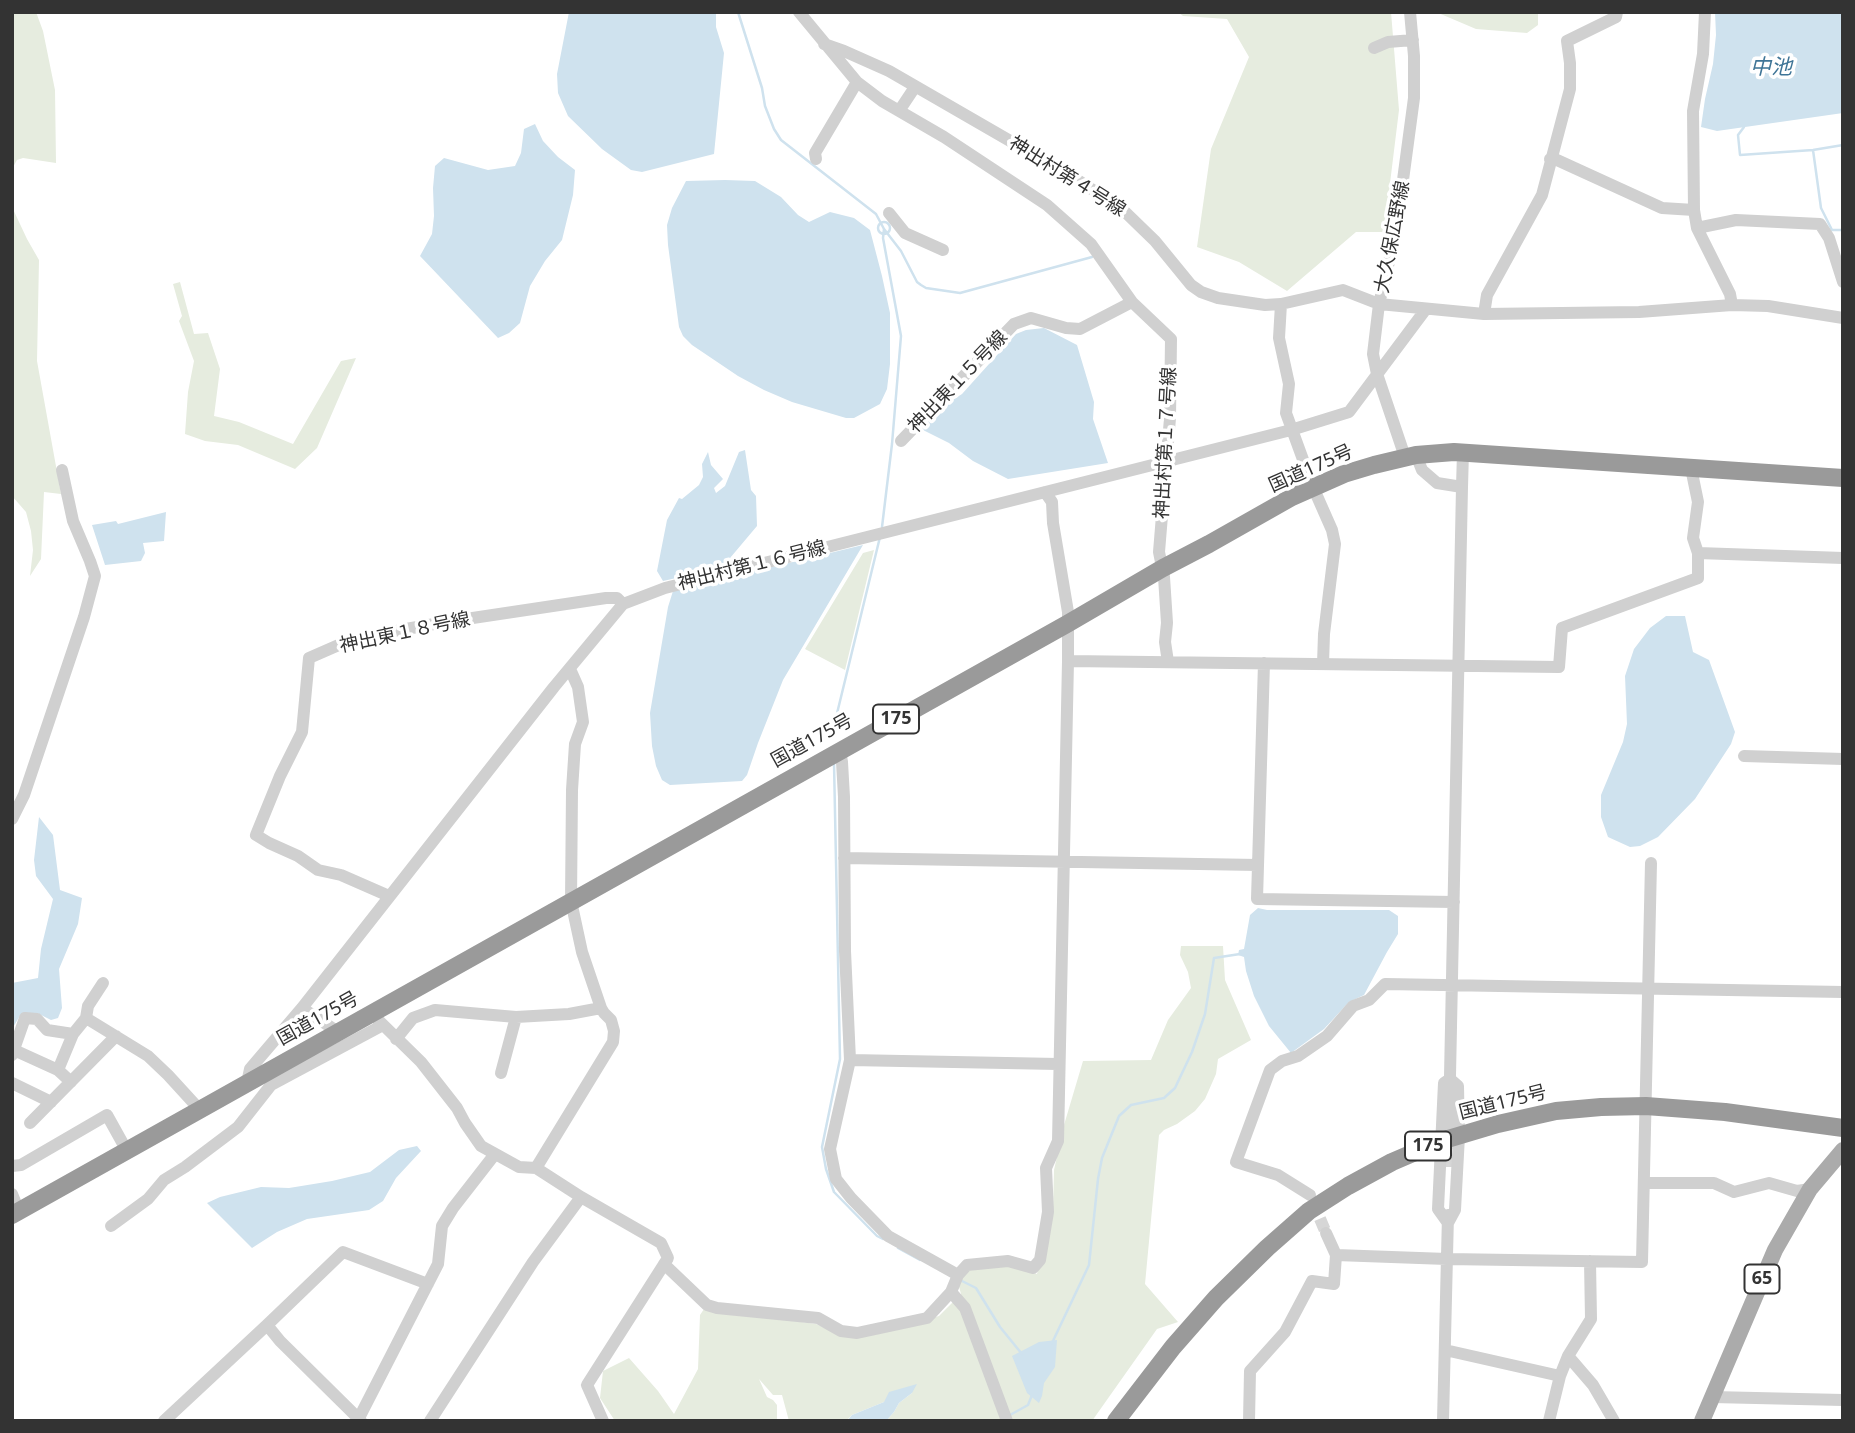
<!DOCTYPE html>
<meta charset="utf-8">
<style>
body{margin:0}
#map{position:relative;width:1855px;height:1433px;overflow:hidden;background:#fff;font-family:"Noto Sans",sans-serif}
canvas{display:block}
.frame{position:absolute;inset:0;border:14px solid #333;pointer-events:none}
</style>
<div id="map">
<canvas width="1855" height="1433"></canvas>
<div class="frame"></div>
</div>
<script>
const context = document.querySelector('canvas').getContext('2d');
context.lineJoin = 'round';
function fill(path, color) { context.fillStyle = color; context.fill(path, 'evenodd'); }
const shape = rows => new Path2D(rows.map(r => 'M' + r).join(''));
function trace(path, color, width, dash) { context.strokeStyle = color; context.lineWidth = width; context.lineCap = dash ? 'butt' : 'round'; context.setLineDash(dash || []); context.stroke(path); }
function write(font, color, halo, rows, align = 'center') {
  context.font = font + ' "Noto Sans","Noto Sans JP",sans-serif'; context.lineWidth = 7; context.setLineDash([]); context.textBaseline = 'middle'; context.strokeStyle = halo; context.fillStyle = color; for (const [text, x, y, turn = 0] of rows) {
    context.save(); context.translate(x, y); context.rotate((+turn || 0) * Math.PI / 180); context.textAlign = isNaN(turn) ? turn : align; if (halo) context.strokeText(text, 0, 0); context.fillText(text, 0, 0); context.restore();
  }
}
const green = shape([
 [12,12,36,12,43,31,55,90,56,163,23,158,17,160,12,169],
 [1178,12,1391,12,1399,110,1384,232,1356,232,1287,291,1239,262,1197,247,1211,149,1249,57,1227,19,1183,16],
 [1436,12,1538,12,1538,25,1527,33,1476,29],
 [12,207,27,239,39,260,37,361,61,494,44,492,41,559,30,576,33,550,31,531,26,512,12,496],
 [180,282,194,334,208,333,220,369,214,416,239,422,293,444,341,361,356,358,317,448,295,469,238,445,205,441,185,434,188,392,194,361,179,321,182,316,173,284],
 [874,550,845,670,805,649,863,553],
 [1181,946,1223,946,1225,980,1251,1040,1218,1059,1216,1074,1205,1099,1195,1111,1177,1124,1164,1130,1159,1135,1145,1284,1178,1322,1157,1329,1092,1421,886,1421,894,1412,899,1403,912,1393,884,1402,852,1415,846,1421,789,1421,782,1395,773,1395,759,1379,767,1397,773,1400,777,1405,777,1421,615,1421,600,1398,603,1371,629,1358,658,1391,674,1414,698,1369,700,1315,704,1309,816,1324,842,1336,891,1329,939,1316,961,1294,958,1283,968,1270,1013,1266,1037,1274,1053,1210,1054,1170,1064,1125,1083,1061,1151,1060,1168,1020,1191,988,1188,972,1180,955]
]);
const water = shape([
 [569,12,716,12,716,27,724,53,714,154,642,172,631,170,602,149,568,116,558,93,557,74],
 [1715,12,1843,12,1843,113,1717,131,1701,127,1705,99,1713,64,1716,35],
 [535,124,543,141,558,157,575,170,573,195,562,240,545,261,530,286,520,323,509,333,498,338,420,256,432,234,434,216,433,188,435,166,444,158,488,170,515,166,521,153,524,129],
 [725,180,755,181,781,197,798,215,809,222,830,212,854,218,870,230,882,276,890,313,890,364,887,389,880,404,854,418,846,418,792,402,764,390,738,376,692,345,683,336,679,327,668,245,667,225,672,208,686,181],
 [1044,328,1077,345,1094,402,1093,419,1108,463,1008,479,973,461,949,443,921,429,945,405,962,394,1016,334,1026,330],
 [745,450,751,490,756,496,757,526,725,564,716,569,663,581,657,571,667,520,679,498,682,499,699,485,703,477,702,464,708,452,711,465,723,479,714,488,716,493,725,486,739,452],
 [166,512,164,541,143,543,145,553,141,561,105,565,92,525,116,521,118,524],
 [863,545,783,680,758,743,747,775,742,781,670,785,662,780,656,766,652,746,650,713,668,607,673,591],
 [1666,616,1685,616,1693,652,1709,660,1735,732,1731,744,1695,799,1658,837,1640,846,1630,847,1608,837,1601,817,1601,795,1623,742,1627,724,1625,676,1634,649,1650,628],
 [39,817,53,835,60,890,82,898,78,924,59,969,62,1008,58,1018,51,1020,37,1013,21,1014,12,1029,12,983,38,978,41,949,53,899,36,876,34,860],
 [1258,908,1267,910,1389,910,1398,916,1398,934,1387,952,1364,995,1349,1002,1324,1029,1291,1053,1269,1026,1254,996,1246,971,1244,957,1238,955,1239,950,1244,949,1250,915],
 [417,1146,421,1151,396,1178,383,1201,369,1210,307,1219,277,1232,252,1248,207,1203,220,1197,261,1187,289,1188,332,1181,370,1172,399,1150],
 [1057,1340,1055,1367,1044,1383,1042,1396,1039,1403,1027,1393,1012,1356,1039,1342],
 [917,1384,912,1393,899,1403,894,1412,886,1421,847,1421,852,1415,884,1402,889,1392]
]);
const stream = shape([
 [738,12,762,88,765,106,774,129,781,140,876,214,884,229,883,238,901,336,892,444,882,527],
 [1744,127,1738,135,1740,155,1813,150,1843,145],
 [1813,150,1821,208,1832,230,1843,230],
 '878 228a6 6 0 1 1 12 0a6 6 0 1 1-12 0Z',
 [884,229,901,251,917,282,921,285,926,288,960,293,1092,257],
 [831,738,880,537],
 [834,763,840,1059,822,1147,826,1169,834,1192,877,1236,883,1239],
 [898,1248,920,1260],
 [960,1280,976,1288,1000,1327,1022,1354],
 [1052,1343,1089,1265,1098,1179,1102,1158,1119,1116,1131,1105,1164,1098,1175,1088,1192,1052,1205,1014,1214,958,1240,954],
 [1010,1415,1028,1405,1032,1395]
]);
const minorTunnel = shape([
 [1449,1167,1449,1132],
 [1313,1202,1326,1233]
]);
const minor = shape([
 [799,12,857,82,882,101,944,137,1047,205,1091,244,1132,302,1171,339,1170,418,1159,552,1164,577,1167,623,1165,642,1168,662],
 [1705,12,1703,54,1693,111,1694,210,1697,228,1730,294,1732,305],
 [824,44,844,51,889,71,1076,179,1122,209,1155,241,1191,285,1201,292,1218,298,1265,305,1281,304,1343,290,1379,304,1484,314,1639,312,1732,305,1768,306,1843,318],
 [1374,48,1388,42,1413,40],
 [899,111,915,87],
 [816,159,815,153,857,82],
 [1550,159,1557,160,1662,208,1694,210],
 [889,213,905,233,943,250],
 [1697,228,1736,220,1820,224,1829,238,1843,282],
 [1281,304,1279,338,1289,384,1286,413,1313,487,1332,530,1335,544,1324,634,1323,664],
 [1484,314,1487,295,1542,195,1570,89,1570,63,1567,41,1616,17,1617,12],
 [901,441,1014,324,1031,318,1066,328,1080,329,1132,302],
 [1416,455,1422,470,1437,483,1462,487,1449,1125],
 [1405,457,1377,374,1373,354,1379,304,1396,232,1414,98,1414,56,1410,12],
 [1462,487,1463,452],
 [1698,553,1843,558],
 [1068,661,1559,667,1562,628,1698,578,1698,553,1693,538,1698,502,1691,468],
 [1264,663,1257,899,1454,902],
 [840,750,842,762,844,797,845,951,850,1060,830,1149,836,1179,851,1198,888,1236,958,1275],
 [1744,756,1843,759],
 [12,819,24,795,84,617,95,576,90,561,73,521,62,470],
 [844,858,1258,865],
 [389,896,341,875,318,870,298,856,269,843,256,835,280,776,302,732,309,658,341,644,400,630,446,622,606,598,617,598,623,604],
 [103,983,88,1006,86,1018,148,1056,168,1075,200,1110],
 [302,1008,338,1032],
 [371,1013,421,1062,457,1108,465,1123,481,1146,519,1167,536,1168,581,1197,661,1243,668,1258,587,1385,603,1421],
 [396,1039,413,1018,435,1010,516,1017,569,1014,601,1008],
 [14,1050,58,1070,71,1082],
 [12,1055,25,1018,37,1019,47,1030,73,1034,86,1018],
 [850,1060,1058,1064],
 [58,1070,73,1034],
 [501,1073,516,1017],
 [1450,1079,1458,1086,1459,1136,1455,1210,1448,1223,1438,1209,1444,1083,1450,1079],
 [12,1083,51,1102],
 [247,1083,250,1069,302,1008,554,687,623,604,665,588,1291,430,1349,412,1426,309],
 [30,1123,116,1036],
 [12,1166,21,1165,107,1115,127,1151],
 [536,1168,613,1042,614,1031,611,1020,604,1013,601,1008,582,952,571,901,572,790,575,744,583,722,578,687,570,669],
 [1644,1183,1714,1183,1734,1192,1769,1183,1797,1191,1810,1189],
 [12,1194,19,1211],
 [1310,1195,1278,1175,1236,1162,1270,1070,1282,1061,1298,1056,1327,1036,1353,1006,1369,1000,1385,984,1843,992],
 [111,1226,148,1199,164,1180,185,1167,238,1127,271,1085,383,1025],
 [1326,1233,1336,1255,1447,1259,1642,1262,1651,863],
 [1590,1261,1591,1319,1568,1356,1593,1385,1614,1421],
 [664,1264,707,1305,717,1308,818,1318,841,1331,857,1333,927,1318,951,1292,958,1275,967,1265,1008,1261,1033,1268,1040,1260,1048,1212,1046,1168,1058,1141,1068,661,1068,612,1053,523,1052,502,1045,492],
 [951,1292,965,1308,1007,1421],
 [267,1325,280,1341,361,1421],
 [1445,1350,1560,1376],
 [1712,1397,1843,1400],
 [359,1418,438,1264,442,1226,453,1208,495,1154],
 [164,1421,267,1325,343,1252,428,1284],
 [430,1421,533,1262,581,1197],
 [1249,1421,1250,1371,1285,1332,1312,1281,1334,1284,1336,1255],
 [1443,1421,1448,1215],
 [1549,1421,1560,1376,1568,1356]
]);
const major = shape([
 [1702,1421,1775,1250,1810,1189,1843,1150]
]);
const highway = shape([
 [12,1215,1067,624,1163,568,1209,544,1292,497,1344,474,1374,465,1416,455,1454,452,1843,478],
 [1116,1421,1173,1347,1216,1298,1267,1248,1309,1211,1348,1186,1392,1162,1441,1141,1498,1124,1556,1111,1601,1107,1646,1106,1725,1112,1843,1128]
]);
const shields = [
 [896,719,46],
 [1428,1146,46],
 [1762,1279,35]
];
const shieldNames = [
 ["175",896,719],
 ["175",1428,1146],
 ["65",1762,1279]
];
const streetNames = [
 ["神出村第４号線",1067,177,32],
 ["大久保広野線",1393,237,-79],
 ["神出東１５号線",958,382,-46],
 ["神出村第１７号線",1166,443,-87],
 ["国道175号",1311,469,-24],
 ["神出村第１６号線",752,566,-14],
 ["神出東１８号線",405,633,-12],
 ["国道175号",812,741,-29],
 ["国道175号",318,1019,-29],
 ["国道175号",1503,1103,-14]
];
const waterNames = [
 ["中池",1771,68]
];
fill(green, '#e6ecdf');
fill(water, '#cfe2ee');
trace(stream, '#cfe2ee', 2.5);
trace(minorTunnel, '#d6d6d6', 12, [12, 6]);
trace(minor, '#d0d0d0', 12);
trace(major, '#ababab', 16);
trace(highway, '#9a9a9a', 18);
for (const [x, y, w] of shields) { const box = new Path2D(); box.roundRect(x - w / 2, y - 14.5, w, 29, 5); context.fillStyle = '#fff'; context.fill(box); trace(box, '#333', 2); }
write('bold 18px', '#333', null, shieldNames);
write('19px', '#333', '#fff', streetNames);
write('italic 21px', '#3f7597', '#fff', waterNames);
</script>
